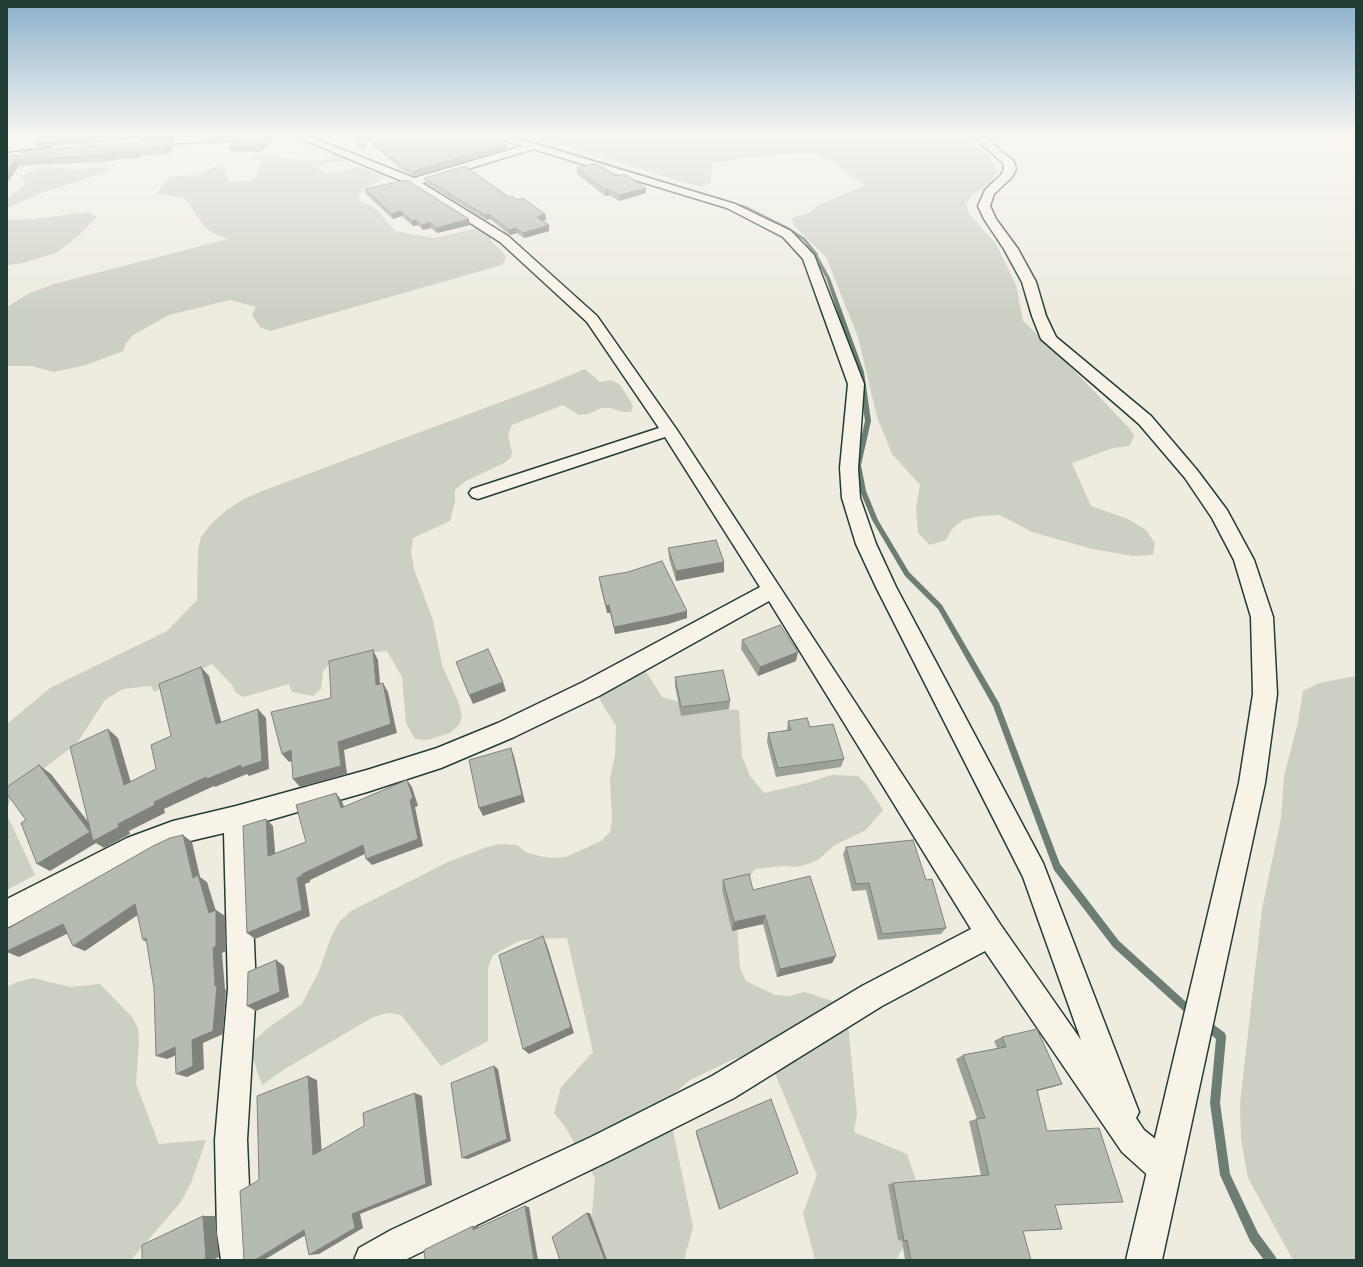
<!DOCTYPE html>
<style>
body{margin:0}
#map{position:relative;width:1363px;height:1267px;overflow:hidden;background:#eeece1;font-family:Dekko,sans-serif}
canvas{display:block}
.frame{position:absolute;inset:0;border:8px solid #1f3d34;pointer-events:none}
</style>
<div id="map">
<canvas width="1363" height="1267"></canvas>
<div class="frame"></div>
</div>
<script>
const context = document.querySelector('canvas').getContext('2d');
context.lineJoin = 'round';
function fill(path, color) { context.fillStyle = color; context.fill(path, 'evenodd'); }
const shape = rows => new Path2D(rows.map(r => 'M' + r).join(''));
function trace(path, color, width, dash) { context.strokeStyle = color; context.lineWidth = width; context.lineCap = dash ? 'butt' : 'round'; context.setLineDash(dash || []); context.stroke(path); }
const green = shape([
 [531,136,965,136,989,156,998,172,990,183,972,196,966,205,970,215,996,244,1016,285,1023,321,1067,363,1131,430,1134,437,1129,446,1113,448,1072,463,1091,506,1128,519,1146,530,1155,543,1153,555,1133,556,1092,549,1032,532,1000,515,981,516,963,520,952,529,946,540,930,545,918,533,916,509,920,485,892,454,877,417,858,337,826,257,795,227,791,218,809,213,817,206,865,185,831,161,816,154,806,153,750,157,712,164,710,184,700,187],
 [347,150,359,155,353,159,322,165,317,168,327,174,358,168,364,168,384,178,365,188,359,195,359,200,364,204,369,204,378,211,395,231,434,238,487,226,497,228,495,236,490,240,504,253,506,258,502,265,270,331,260,327,252,315,256,307,230,300,169,315,133,335,126,343,123,351,86,365,54,372,31,366,7,366,7,307,28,294,54,284,228,239,212,233,203,225,187,201,181,197,156,194,170,177,197,175,218,165,223,166,226,170,225,174,230,181,242,181,254,180,262,160,252,160,251,158,254,156,265,155,309,161,322,160],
 [47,167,75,170,104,167,112,170,39,194,7,208,7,198,26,184,25,181,20,178,35,169],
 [89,212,97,217,77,237,56,253,23,263,7,265,7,220,33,219],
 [585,369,600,382,612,380,620,385,631,402,633,407,631,412,624,412,610,408,602,408,588,414,579,415,563,405,512,425,508,435,512,452,511,457,506,462,466,481,455,490,455,502,450,521,413,538,411,552,414,569,433,620,442,665,458,701,462,716,459,725,450,733,427,740,415,739,406,723,402,677,387,651,366,653,331,662,323,671,321,689,313,696,292,692,289,684,244,697,236,693,232,685,212,664,154,692,151,686,123,689,105,700,77,743,12,793,7,811,7,724,50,688,167,631,197,600,198,550,201,537,212,523,228,509,244,499,262,491,544,386],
 [645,670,662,697,696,707,739,710,742,756,750,776,764,793,807,783,832,775,858,776,866,784,883,810,866,830,835,845,818,860,808,864,796,867,784,866,755,869,735,900,740,968,746,981,775,995,789,996,804,992,846,1005,857,1114,854,1132,907,1154,925,1207,896,1260,815,1260,803,1213,817,1175,774,1071,749,1055,734,1059,690,1080,676,1092,668,1106,693,1227,684,1260,588,1260,595,1178,564,1125,554,1113,561,1087,593,1052,567,938,533,939,519,941,493,955,488,968,488,1041,441,1066,401,1015,388,1013,373,1017,285,1069,262,1085,252,1056,255,1040,268,1028,302,1004,319,971,331,937,339,922,351,911,448,862,487,847,500,844,517,845,526,852,539,856,552,858,566,857,601,841,610,832,612,820,610,778,615,755,616,726,601,702,599,694],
 [1356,676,1356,1260,1293,1260,1248,1178,1241,1139,1240,1104,1262,909,1281,818,1284,776,1298,722,1303,691,1319,683],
 [7,815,35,875,7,890],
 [33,978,70,987,100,984,132,1017,138,1028,139,1042,136,1084,159,1144,206,1140,191,1183,181,1202,131,1260,7,1260,7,987,17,982]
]);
const stream = shape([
 [514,136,518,136,746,206,788,227,805,238,818,254,818,256,830,278,864,372,871,421,861,465,866,491,878,520,909,572,942,605,999,703,1060,864,1119,941,1196,1011,1198,1014,1196,1017,1193,1019,1190,1017,1113,947,1054,870,993,706,938,609,905,576,872,520,860,491,855,465,865,421,858,372,826,278,812,252,803,240,786,229,744,208,514,136],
 [1206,1019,1209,1021,1225,1033,1226,1037,1220,1103,1230,1174,1258,1233,1275,1256,1277,1260,1264,1260,1250,1241,1220,1175,1210,1103,1216,1039,1203,1027,1201,1024,1203,1021,1206,1019]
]);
const street = shape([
 [202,136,241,136,236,139,145,146,140,143,145,140,202,136],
 [295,136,308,136,414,178,523,146,496,138,495,136,509,136,735,204,791,231,814,255,864,384,858,468,860,498,876,544,896,587,1043,863,1139,1112,1136,1118,1144,1130,1177,1156,1181,1168,1177,1180,1165,1184,1153,1180,1122,1152,985,951,882,1006,734,1098,613,1159,405,1260,354,1260,359,1248,391,1230,591,1137,712,1076,862,986,971,929,769,601,599,696,514,737,441,768,367,792,249,826,256,989,247,1140,251,1233,255,1260,221,1260,217,1233,215,1140,228,989,224,833,173,845,144,856,7,928,7,899,127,838,173,821,236,806,367,770,437,748,498,723,583,682,760,587,665,437,484,497,478,499,472,497,469,493,472,489,659,428,587,322,500,242,409,184,295,136],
 [533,149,727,208,783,237,803,259,848,384,840,468,842,498,856,544,876,587,1023,877,1081,1040,1000,924,677,430,597,316,508,236,422,183,533,149],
 [50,148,55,151,54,153,7,159,7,153,50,148]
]);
const secondary = shape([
 [973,136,984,136,1014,162,1016,169,1012,177,994,194,990,206,996,219,1018,249,1036,282,1046,316,1056,337,1151,416,1197,470,1227,510,1254,560,1273,617,1277,694,1265,783,1162,1260,1126,1260,1239,783,1253,694,1251,617,1234,560,1212,518,1185,478,1139,424,1041,339,1032,316,1022,282,1004,249,984,219,978,206,985,190,1001,175,1004,169,1003,163,973,136]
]);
const wall = shape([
 [276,136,261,152,231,152,229,148,235,142,210,144],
 [347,136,414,136,415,137,506,144,507,149,414,176,405,173,366,139,364,150],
 [172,139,175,145,169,154,140,156,139,158,115,160,114,161,19,166,7,156,18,155,19,156],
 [577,168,616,176,646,193,619,201,609,195,605,196,577,174],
 [424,178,509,197,517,200,545,214,546,220,542,221,549,225,549,231,524,238,517,233,510,235,490,219,486,220,426,183],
 [365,189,470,225,437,233,431,228,423,230,418,225,413,226,402,216,393,219,366,194],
 [668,548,724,562,724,572,676,581,669,558],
 [599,577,687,611,687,618,668,624,615,634,610,613,607,613,600,585],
 [742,640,796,661,758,676,741,649],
 [675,677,730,701,729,709,681,716,675,686],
 [788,721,810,727,844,759,841,767,776,777,767,742,768,733,787,730],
 [846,847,926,880,946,928,941,934,878,940,866,890,852,891,843,854],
 [723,880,753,890,836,956,832,963,777,977,763,924,732,931,722,889],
 [1002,1037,1062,1084,1037,1091,1055,1205,1023,1231,1031,1260,905,1260,902,1241,898,1240,888,1184,981,1175,969,1121,977,1119,956,1059,963,1055,997,1048,994,1041],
 [696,1131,720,1209,719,1210,696,1134]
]);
const shadedWall = shape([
 [133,136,182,136,181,136,37,147,35,143],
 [271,136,276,136,261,152,259,148],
 [364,136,366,139,364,150,363,145],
 [239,137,241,141,210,144,209,140],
 [172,139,175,145,169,154,166,147],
 [506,144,507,149,414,176,413,171],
 [137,149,140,156,139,158,135,152],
 [111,153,115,160,114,161,110,155],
 [18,155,21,159,15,160,19,166,7,183,7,170],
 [646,188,646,193,619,201,619,195],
 [608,189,609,195,605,196,605,190],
 [401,211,402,216,393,219,392,214],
 [489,214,490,219,486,220,485,215],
 [545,214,546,220,538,222,537,217],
 [469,219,470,225,437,233,436,228],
 [416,220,418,225,413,226,412,221],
 [430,222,431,228,423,230,422,225],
 [549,225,549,231,524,238,523,233],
 [516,228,517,233,510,235,509,230],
 [724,562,724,572,676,581,676,571],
 [609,605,610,613,607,613,606,606],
 [687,611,687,618,668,624,615,634,614,627],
 [373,650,378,660,381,694,376,685],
 [798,652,796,661,758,676,760,667],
 [201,667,209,676,224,732,216,724],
 [503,682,506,691,473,704,469,695],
 [383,683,388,692,397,733,344,750,347,774,300,787,293,779,338,742],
 [258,709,266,718,269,769,249,776,247,774,215,787,214,786,164,809,165,813,129,831,130,834,104,848,96,843,50,871,37,864,39,765,51,774,100,837,118,824,154,802],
 [108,729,118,738,134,793,124,785],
 [511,748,514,756,525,802,483,816,479,808],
 [291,750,298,759,289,762,282,754],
 [407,780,412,787,418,806,415,807,423,846,372,865,366,859],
 [336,793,342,801,347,815,341,808],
 [266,819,273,826,276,863,268,856],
 [183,835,192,842,200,877,207,882,216,911,216,910,225,916,226,951,222,953,225,989,226,990,223,1034,203,1043,204,1069,187,1077,176,1074,192,1040,215,986,209,913,193,878],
 [363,845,369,852,310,880,310,882,305,884,310,916,255,939,247,933,297,878,302,874],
 [135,904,145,910,85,951,73,946],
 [765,915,763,924,732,931,734,922],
 [63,924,75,930,19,957,7,952,7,951],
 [543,936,547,945,574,1033,529,1054,523,1049],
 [146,938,153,945,143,940],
 [836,956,832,963,777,977,780,969],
 [276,960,284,966,289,997,256,1011,247,1006],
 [175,1047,186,1051,167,1059,156,1056],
 [494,1066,498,1069,511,1141,468,1159,462,1158],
 [308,1076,317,1080,322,1156,313,1155],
 [1062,1084,1053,1087,1028,1093,1037,1090],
 [415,1093,422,1096,432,1185,360,1214,363,1228,319,1254,309,1255,352,1214],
 [525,1206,529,1207,538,1260,534,1260],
 [587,1213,590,1213,607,1260,605,1260],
 [203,1216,215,1216,219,1257,213,1260,203,1260],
 [473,1226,478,1226,479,1229,473,1230],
 [304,1230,314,1230,264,1260,255,1260]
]);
const building = shape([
 [42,136,133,136,35,143,42,136],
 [234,136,271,136,259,148,229,148,239,137,209,140,234,136],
 [352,136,364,136,363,145,352,136],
 [366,136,414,136,415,137,420,136,494,136,506,144,413,171,403,167,366,136],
 [172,139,166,147,137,149,135,152,111,153,110,155,15,160,24,151,172,139],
 [18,155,7,170,7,156,18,155],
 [594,164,603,167,616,176,624,174,646,188,619,195,608,189,605,190,577,168,594,164],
 [465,166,509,197,512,196,517,200,523,198,545,214,537,217,549,225,523,233,516,228,509,230,489,214,485,215,424,178,465,166],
 [407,180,469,219,436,228,430,222,422,225,416,220,412,221,401,211,392,214,365,189,407,180],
 [716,540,724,562,676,571,668,548,716,540],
 [662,561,687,611,668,616,614,627,609,605,606,606,599,577,628,572,662,561],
 [780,625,798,652,760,667,742,640,780,625],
 [488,649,503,682,469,695,456,662,488,649],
 [373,650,376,685,383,683,391,724,338,742,341,766,293,779,291,750,282,754,271,712,331,698,329,661,373,650],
 [201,667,216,724,258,709,262,761,241,768,241,765,207,779,206,777,154,802,155,805,118,824,119,827,93,841,70,747,108,729,124,785,156,769,151,745,171,736,159,684,201,667],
 [723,670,730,701,681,707,675,677,723,670],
 [807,718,810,727,833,724,844,759,778,768,768,733,791,730,788,721,807,718],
 [511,748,522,795,479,808,469,760,511,748],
 [39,765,90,832,37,864,21,823,26,820,7,794,7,787,39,765],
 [407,780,413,798,410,800,418,839,366,859,363,845,302,874,303,875,297,878,302,910,247,933,243,826,266,819,268,856,306,842,296,805,336,793,341,808,407,780],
 [183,835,193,878,198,875,209,913,216,910,216,946,213,948,215,986,217,985,213,1031,192,1040,193,1066,176,1074,175,1047,156,1056,154,988,146,938,143,940,135,904,73,946,63,924,7,951,7,929,153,846,170,838,183,835],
 [913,840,926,880,932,879,946,928,882,934,869,883,856,884,846,847,913,840],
 [749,874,753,890,810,876,836,956,780,969,765,915,734,922,723,880,749,874],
 [543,936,571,1027,523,1049,499,955,543,936],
 [276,960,280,992,247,1006,248,972,276,960],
 [1037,1029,1062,1084,1037,1090,1047,1131,1099,1128,1123,1202,1055,1205,1062,1229,1023,1231,1031,1260,911,1260,907,1240,904,1241,893,1183,989,1175,976,1119,985,1118,963,1055,1006,1047,1002,1037,1037,1029],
 [494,1066,507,1139,462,1158,451,1083,494,1066],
 [308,1076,313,1155,364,1126,363,1113,415,1093,426,1184,352,1214,355,1228,309,1255,304,1230,255,1260,244,1260,240,1191,259,1180,257,1096,308,1076],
 [771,1099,798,1173,720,1209,696,1131,771,1099],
 [525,1206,534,1260,425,1260,424,1250,473,1226,473,1230,525,1206],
 [587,1213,605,1260,560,1260,552,1237,587,1213],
 [203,1216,206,1258,203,1260,142,1260,142,1245,203,1216]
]);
fill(green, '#cccfc4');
fill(stream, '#6c7e74');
trace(street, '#1f3d34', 3);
trace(secondary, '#1f3d34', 3);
fill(street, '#f7f3e8');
fill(secondary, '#f7f3e8');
fill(wall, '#9ca197');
fill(shadedWall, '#7f837b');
fill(building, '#b5bbb0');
trace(building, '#7f837b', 1);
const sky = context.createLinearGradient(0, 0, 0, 313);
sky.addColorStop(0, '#8bb0cb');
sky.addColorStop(0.43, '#f7f6f2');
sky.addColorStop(1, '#f7f6f200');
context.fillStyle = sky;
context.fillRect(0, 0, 1363, 313);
</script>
